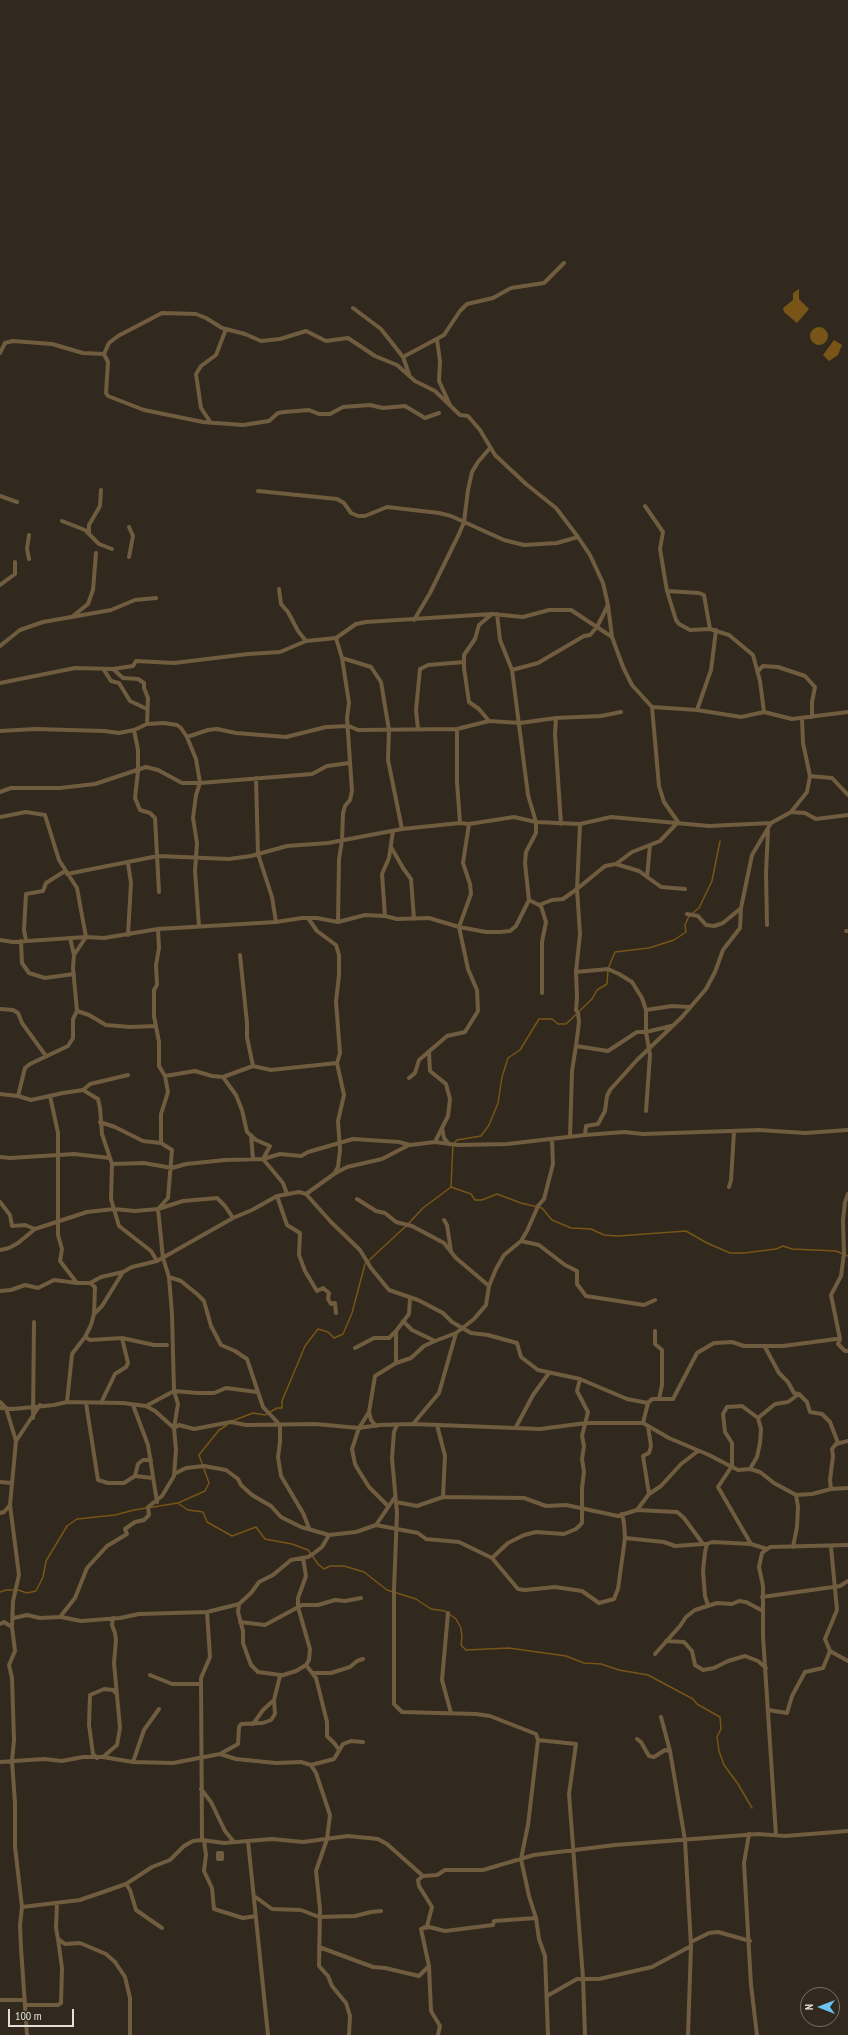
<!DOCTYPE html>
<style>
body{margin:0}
#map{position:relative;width:848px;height:2035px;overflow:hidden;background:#31291e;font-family:"PT Sans Narrow",sans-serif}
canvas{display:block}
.north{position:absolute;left:800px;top:1987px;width:40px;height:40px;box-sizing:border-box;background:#31291e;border:1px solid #787168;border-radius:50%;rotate:270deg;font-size:11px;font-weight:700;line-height:16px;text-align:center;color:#e3ded6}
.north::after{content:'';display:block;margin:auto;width:14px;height:18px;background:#6bc3f2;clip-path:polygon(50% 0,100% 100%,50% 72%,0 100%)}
.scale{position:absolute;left:8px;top:2009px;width:66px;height:18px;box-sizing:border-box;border:2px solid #e3ded6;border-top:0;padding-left:5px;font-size:12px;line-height:14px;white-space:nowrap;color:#e3ded6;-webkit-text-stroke:3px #31291e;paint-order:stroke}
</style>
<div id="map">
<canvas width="848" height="2035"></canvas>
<div class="north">N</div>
<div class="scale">100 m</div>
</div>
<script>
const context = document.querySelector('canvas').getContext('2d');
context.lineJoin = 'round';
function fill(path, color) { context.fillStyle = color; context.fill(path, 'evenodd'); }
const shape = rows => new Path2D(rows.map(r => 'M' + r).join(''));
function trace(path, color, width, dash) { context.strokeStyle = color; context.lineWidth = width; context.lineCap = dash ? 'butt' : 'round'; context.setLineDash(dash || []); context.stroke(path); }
const water = shape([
 [799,289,799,299,809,309,797,323,784,312,783,308,793,300,793,293],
 '810 336a9 9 0 1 1 18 0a9 9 0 1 1-18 0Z',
 [834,340,842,345,838,355,829,361,823,355]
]);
const stream = shape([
 [451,1187,453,1144,457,1140,481,1136,489,1125,498,1103,502,1077,508,1058,520,1050,539,1019,552,1019,558,1024,566,1024,592,999,597,990,607,984,608,969,615,952,649,948,674,940,686,932,685,925,689,916,699,908,712,881,720,841],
 [409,1223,423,1208,451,1187,471,1194,475,1200,482,1200,497,1194,521,1203,542,1208,552,1220,571,1228,591,1229,604,1235,618,1236,686,1231,707,1243,730,1253,744,1253,776,1249,783,1246,792,1249,836,1251,848,1256],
 [232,1421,253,1413,265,1415,277,1408,282,1408,282,1401,305,1346,318,1329,328,1332,334,1338,343,1334,352,1313,365,1264,406,1226],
 [179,1504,188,1510,203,1512,207,1522,232,1536,256,1527,265,1539,292,1544,308,1550,318,1564,324,1569,330,1566,344,1566,364,1572,387,1590,416,1599,431,1609,445,1611,456,1619,461,1628,462,1637,461,1645,466,1650,509,1648,566,1656,584,1663,601,1664,619,1670,648,1675,693,1699,697,1704,720,1717,721,1729,717,1737,719,1751,724,1765,738,1784,752,1808],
 [0,1592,6,1590,18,1590,27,1593,36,1591,43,1577,46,1561,67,1526,77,1519,115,1515,134,1510,178,1503,205,1491,209,1483,199,1455,219,1430,227,1425]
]);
const minor = shape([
 [353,308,381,329,403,357,409,374],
 [437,340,440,361,439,381,450,405],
 [0,353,5,343,13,341,52,344,83,353,104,354],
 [403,357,444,335,460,311,467,304,493,298,511,288,544,283,564,263],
 [439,413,425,418,405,406,383,408,370,405,343,407,330,414,319,414,309,410,284,412,278,413,269,421,243,425,203,422,144,410,108,396,106,393,108,362,104,354,109,343,118,336,162,313,196,314,206,318,222,328,245,334,261,341,280,339,306,331,326,341,348,338,375,356,397,365,415,381,435,391,460,415,468,416,480,430,495,455,526,484,556,508,578,537],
 [211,423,201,408,196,374,201,366,216,355,226,329],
 [258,491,337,499,344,503,351,513,358,516,365,516,387,507,439,513,451,516,504,540,524,545,557,543,578,537,590,555,603,583,608,605,612,637],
 [0,496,17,502],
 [645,506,663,532,660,549,667,591,676,620,679,624,690,630,710,629,729,635,753,655,760,681,764,712],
 [62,521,85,530,99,544,112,549],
 [89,533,89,525,100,506,101,490],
 [29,535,27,549,29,559],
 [129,557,133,536,129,527],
 [0,585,15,574,15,562],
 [279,589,281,604,288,612,298,631,306,641],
 [667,591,699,593,704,595,710,629],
 [497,614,500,640,512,670,528,795,536,822,536,833,526,852,525,863,529,900,541,906,546,922,542,942,542,993],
 [73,616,88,604,93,590,96,553],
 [414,620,430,593,459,534,464,522,468,490,472,472,478,462,490,448],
 [336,638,342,658,349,703,347,718,352,791,350,800,345,806,343,813,342,841,339,859,338,922],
 [0,646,20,630,43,622,111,610,135,600,156,598],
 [342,658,371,667,381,682,389,730,388,760,402,829],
 [113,669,123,678,138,679,144,683,144,688,148,698,147,724,134,730,138,750,138,771,135,798,140,810,150,813,155,818,159,892],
 [104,670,111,681,119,683,130,701,147,709],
 [512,670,538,663,584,636,590,635,597,627,608,605],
 [758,671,763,666,778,667,805,676,815,687,812,702,812,717],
 [0,683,75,668,113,669,133,666,136,661,174,663,248,654,280,652,306,641,336,638,356,624,366,622,492,614,523,617,549,610,571,610,612,637,623,667,632,685,652,707,697,710,741,717,764,712,792,719,848,712],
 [697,710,711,670,716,630],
 [556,718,555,734,561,824],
 [489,721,479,709,469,702,464,668,464,655,475,639,479,625,492,614],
 [147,724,164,723,177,725,181,728,187,737,196,759,200,783,196,795,193,818,197,843,195,871,199,926],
 [418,729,416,710,420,669,428,665,464,662],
 [457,729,457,782,460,823],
 [0,731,35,729,104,731,119,733,134,730],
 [187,737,208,730,217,729,236,733,286,737,326,727,349,726,358,730,457,729,489,721,520,723,556,718,601,716,621,712],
 [810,776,832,778,848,795],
 [256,778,258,854,272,897,276,922],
 [0,792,11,788,60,788,95,784,146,767,158,770,182,783,200,783,312,774,327,766,349,763],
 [791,812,805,813,816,819,848,815],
 [0,817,26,812,45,815,59,860,77,888,86,937,74,955,73,968,77,1011,73,1019,73,1038,68,1046,30,1064,25,1068,18,1096],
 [391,847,403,868,411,879,414,919],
 [128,863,131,883,128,935],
 [616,864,632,852,660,841,678,822,664,802,659,786,652,707],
 [67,874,158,856,229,859,251,856,287,846,328,843,402,829,460,823,469,824,514,817,536,822,580,824,611,817,709,826,771,823,791,812,807,792,810,776,803,743,802,718],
 [647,877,650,845],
 [539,905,552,900,563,899,577,889,580,824],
 [687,914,698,916,706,925,714,926,723,923,741,908],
 [385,916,382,874,389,858,393,831],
 [767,925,766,873,768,830],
 [158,929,159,948,156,965,157,985,154,990,154,1016,159,1042,159,1066,165,1076,168,1092,161,1114,161,1143],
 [846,931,848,931],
 [70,938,74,955],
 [0,940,13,942,86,937,104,938,158,929,276,922,302,918,317,918,338,922,365,915,385,916,397,919,429,918,459,927,486,932,500,932,510,931,516,926,529,900],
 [26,940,24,930,26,894,43,891,46,883,65,871],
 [21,941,22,963,29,973,45,978,74,974],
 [240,955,247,1023,247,1037,253,1066],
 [576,972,608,969,619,974,632,982,642,998,646,1010,672,1006,689,1007],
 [0,1009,13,1010,18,1013,22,1023,46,1056],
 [646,1010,646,1032,650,1055,646,1111],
 [77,1011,89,1015,106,1025,130,1027,155,1026],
 [576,1046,579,1022,578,1013,576,1010,577,998,576,972,580,934,577,889,605,866,616,864,639,871,661,887,685,889],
 [429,1052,430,1071,446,1084,450,1099,448,1116,435,1142],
 [165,1076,195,1071,212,1076,223,1077,236,1095,242,1110,247,1132,256,1140,270,1146,263,1159,283,1183,287,1194],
 [223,1077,253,1066,271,1070,337,1063],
 [409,1078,415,1073,419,1060,447,1036,465,1032,478,1011,477,990,468,969,459,927,471,894,470,884,463,863,469,824],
 [83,1090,90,1084,128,1075],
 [0,1094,18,1096,31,1100,63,1093,83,1090,98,1099,100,1108,102,1134,112,1164,111,1199,119,1226,151,1251,157,1261],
 [50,1096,58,1133,58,1235,62,1249,60,1261,77,1283,90,1283,95,1287,94,1314],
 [100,1122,115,1127,143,1141,161,1143,172,1150,168,1198,158,1209,163,1258,169,1277,172,1314,174,1391,178,1404,174,1428],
 [442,1128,444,1138,449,1144],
 [251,1135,253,1159],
 [585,1135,586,1126,598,1124,605,1111,607,1096,610,1090,637,1060,682,1017,706,989,715,972,723,950,740,928,741,908,752,855,771,823],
 [570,1137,572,1071,576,1046,608,1051,637,1032,646,1032,671,1026],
 [0,1157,10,1158,74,1154,110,1158],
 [112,1164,144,1163,172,1168,186,1164,225,1160,263,1159,280,1154,301,1156,308,1152,353,1139,399,1142,410,1145,435,1142,458,1145,507,1144,585,1135,624,1132,643,1134,759,1130,805,1133,848,1130],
 [334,1174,347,1167,382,1159,409,1145],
 [729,1187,731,1180,734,1132],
 [306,1194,331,1222,360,1250,371,1268,389,1290,418,1300,443,1313,452,1322,471,1333,488,1335,517,1343,521,1357,538,1370,580,1379,627,1399,648,1403,643,1423,669,1438,709,1455,738,1470,750,1469,760,1472,774,1483,796,1495,812,1494,831,1489,830,1480,833,1456,832,1449,836,1444,848,1441],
 [277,1196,287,1225,300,1233,299,1255,305,1271,317,1291,323,1288,329,1293,328,1299,331,1304,335,1303,336,1313],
 [357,1199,376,1211,385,1213,396,1222,412,1226,444,1243,456,1258,489,1286],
 [0,1202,10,1215,12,1226,25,1225,35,1229,87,1212,114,1209,135,1211,158,1209,183,1201,217,1198,225,1206,233,1218,252,1210,277,1196,299,1192,306,1194,334,1174,338,1167,340,1150,338,1121,344,1095,337,1063,340,1053,336,1002,339,975,339,955,336,945,317,931,308,918],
 [444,1220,447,1225,451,1251],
 [521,1241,539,1245,565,1265,577,1271,577,1284,586,1296,644,1305,655,1300],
 [0,1250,9,1248,18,1243,35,1229],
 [169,1277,181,1281,197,1294,204,1301,211,1326,221,1345,235,1351,247,1359,263,1407,280,1425,280,1442,278,1457,281,1476,303,1513,309,1528],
 [90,1283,101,1277,123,1272],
 [0,1291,11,1290,25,1285,38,1288,54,1280,77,1283],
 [403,1321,412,1330,435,1341,456,1333],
 [85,1337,90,1340,122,1338],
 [840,1339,831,1295,841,1276,844,1254,843,1220,845,1202,848,1194],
 [765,1347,779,1373,788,1382,794,1393,799,1394,807,1402,810,1412,822,1414,830,1422,838,1443],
 [355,1348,374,1338,389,1338,396,1331],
 [396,1363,411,1358,424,1346,435,1341],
 [659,1399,673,1399,697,1353,714,1343,732,1342,744,1346,783,1346,836,1339,840,1339,838,1344,845,1351,848,1351],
 [0,1402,6,1408,16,1441,10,1505,19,1575,13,1601,12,1627,15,1651,9,1665,12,1678,14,1740,12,1761,15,1803,15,1847,22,1907,20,1925,21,1948,27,2035],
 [67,1402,72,1354,85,1337,91,1325,94,1314,102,1306,123,1272,132,1267,157,1261,233,1218],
 [86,1403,98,1480,108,1483,124,1483,135,1476,138,1464,143,1460,151,1460],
 [101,1403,115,1374,126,1367,128,1363,122,1338,154,1345,167,1345],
 [648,1403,652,1399,659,1399,662,1385,662,1350,655,1344,655,1331],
 [133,1405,148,1445,157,1502],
 [146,1406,174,1391,197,1393,214,1393,226,1388,257,1392],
 [0,1408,13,1409,54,1405,67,1402,123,1403,146,1406,155,1411,174,1428,176,1450,174,1476,162,1496,148,1507,149,1515,144,1520,135,1522,125,1529,127,1534,107,1546,87,1568,75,1598,60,1617,40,1618,27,1615,14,1618],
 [369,1412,371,1420,376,1426],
 [33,1418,34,1322],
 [413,1424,439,1393,456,1333,474,1319,486,1305,489,1286,496,1269,504,1255,521,1241,527,1231,538,1206,544,1199,553,1164,552,1140],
 [397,1425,394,1432,392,1458,397,1513,394,1589,394,1704,402,1712,476,1714,490,1716,536,1734,538,1740,576,1744,569,1794,583,1978,585,2035],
 [437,1425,445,1456,443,1497,441,1498],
 [648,1426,651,1446,649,1453,643,1456,649,1494],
 [516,1427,533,1395,549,1373],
 [174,1428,179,1425,194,1429,231,1422,246,1425,315,1424,359,1428,379,1425,413,1424,540,1429,586,1423,643,1423],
 [16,1441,40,1405],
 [750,1469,757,1457,760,1443,761,1429,758,1418],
 [174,1474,186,1468,204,1466,226,1470,238,1479,241,1485,252,1495,271,1506,281,1517,301,1527,329,1535],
 [135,1476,153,1478],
 [0,1482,11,1483],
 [831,1489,848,1488],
 [396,1502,417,1506,443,1497,524,1498,546,1506,566,1505,618,1516,637,1510,649,1494,661,1486,681,1464,698,1451],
 [388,1506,369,1487,359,1471,355,1464,352,1449,359,1428,369,1412,375,1376,396,1363,396,1331,409,1314,410,1298],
 [637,1510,677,1512,684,1518,703,1544,707,1544],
 [0,1513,4,1512,10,1505],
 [376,1525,418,1533,426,1539,459,1542,492,1558,518,1589,525,1590,555,1587,582,1591,599,1603,614,1599,618,1589,625,1538,624,1523,622,1514],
 [625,1538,664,1542,675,1546,703,1544],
 [793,1547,797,1527,798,1507,796,1495],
 [767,1549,751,1544,718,1487,732,1466,732,1443,725,1432,723,1414,727,1407,742,1406,758,1418,775,1404,788,1402,799,1394],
 [492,1558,508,1543,524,1535,536,1532,564,1534,576,1529,582,1523,582,1488,584,1472,582,1459,584,1446,582,1436,588,1412,577,1391,580,1379],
 [762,1597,840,1586,848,1581],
 [239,1604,238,1612,243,1631,243,1643,251,1665,258,1672,281,1675],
 [708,1605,705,1596,703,1571,705,1552,707,1544,712,1542,751,1544],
 [448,1613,442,1680,451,1713],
 [61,1617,81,1621,120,1618,139,1614,207,1612,239,1604,251,1593,259,1582,273,1575,291,1560,308,1557,313,1554,322,1547,329,1535,356,1532,376,1525,395,1497],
 [240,1622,265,1625,302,1605,318,1605,335,1600,345,1601,361,1598],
 [0,1624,4,1622,12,1627],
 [666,1641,684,1642,692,1651,695,1665,703,1670,714,1668,728,1661,745,1656,758,1661,766,1668],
 [830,1651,848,1661],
 [655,1654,680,1626,686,1617,695,1610,717,1603,732,1604,739,1601,746,1602,763,1611],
 [306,1665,316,1678,327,1722,327,1736,335,1744,339,1750],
 [313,1673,331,1673,350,1667,357,1661,363,1659],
 [150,1675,172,1684,201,1684],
 [768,1710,787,1713,792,1696,805,1672,823,1668,830,1651,825,1639,837,1610,831,1547],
 [253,1724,263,1710,274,1700],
 [637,1739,641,1742,649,1756,654,1757,665,1750,670,1751],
 [538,1740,528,1825,521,1859,529,1896,536,1918,539,1939,545,1956,548,2035],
 [220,1754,238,1744,239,1727,241,1724,263,1723,271,1720,275,1714,274,1700,280,1676,296,1671,306,1665,309,1660,310,1649,298,1607,298,1598,306,1576,303,1558],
 [103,1757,117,1745,120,1728,114,1663,116,1640,115,1633,112,1625,113,1618],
 [97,1758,93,1754,89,1725,90,1695,104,1689,113,1690,117,1694],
 [0,1762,44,1759,62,1761,83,1757,103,1757,133,1762,173,1763,220,1754,236,1759,276,1763,301,1762,311,1765,316,1773,330,1815,327,1839,316,1871,320,1909,319,1966,328,1976,332,1986,346,2003,350,2016,349,2035],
 [133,1762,144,1730,159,1709],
 [311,1765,334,1759,343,1744,351,1741,363,1742],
 [201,1789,211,1802,225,1831,234,1842],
 [749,1834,744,1863,751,1985,757,2035],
 [776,1835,763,1636,763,1586,759,1567,762,1553,770,1547,848,1545],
 [202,1840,201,1678,210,1657,207,1612],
 [204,1840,206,1855,204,1871,212,1888,214,1909,243,1918,256,1916],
 [248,1841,272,1839,303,1842,348,1836,378,1839,387,1844,423,1876,418,1880,419,1886,432,1907,427,1926,421,1929,429,1966,419,1976,385,1968,373,1967,319,1947],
 [218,1853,222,1853,222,1859,218,1859,218,1853],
 [423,1876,437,1875,445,1870,483,1870,534,1855,615,1845,758,1834,785,1836,848,1831],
 [126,1884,130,1890,136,1910,162,1928],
 [254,1896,272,1909,301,1910,319,1917,355,1916,371,1912,381,1911],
 [57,1903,56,1928,58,1939,65,1944,80,1943,106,1954,115,1962,125,1977,130,1998,130,2035],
 [22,1907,80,1900,126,1884,152,1867,170,1860,184,1846,193,1841,202,1840,224,1843,248,1841,268,2035],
 [425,1928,429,1927,445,1931,493,1925,494,1921,536,1918],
 [691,1942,709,1933,718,1932,750,1941],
 [429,1966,431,2011,440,2026,438,2035],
 [547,1996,577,1979,599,1979,652,1967,691,1946,685,1840,670,1751,661,1717],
 [0,2000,25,2000],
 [26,2005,58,2005,61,2003,62,1968,58,1939],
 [688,2035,691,1946]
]);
fill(water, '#785517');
trace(stream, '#785517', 1.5);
trace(minor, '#705c3f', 4);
</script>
